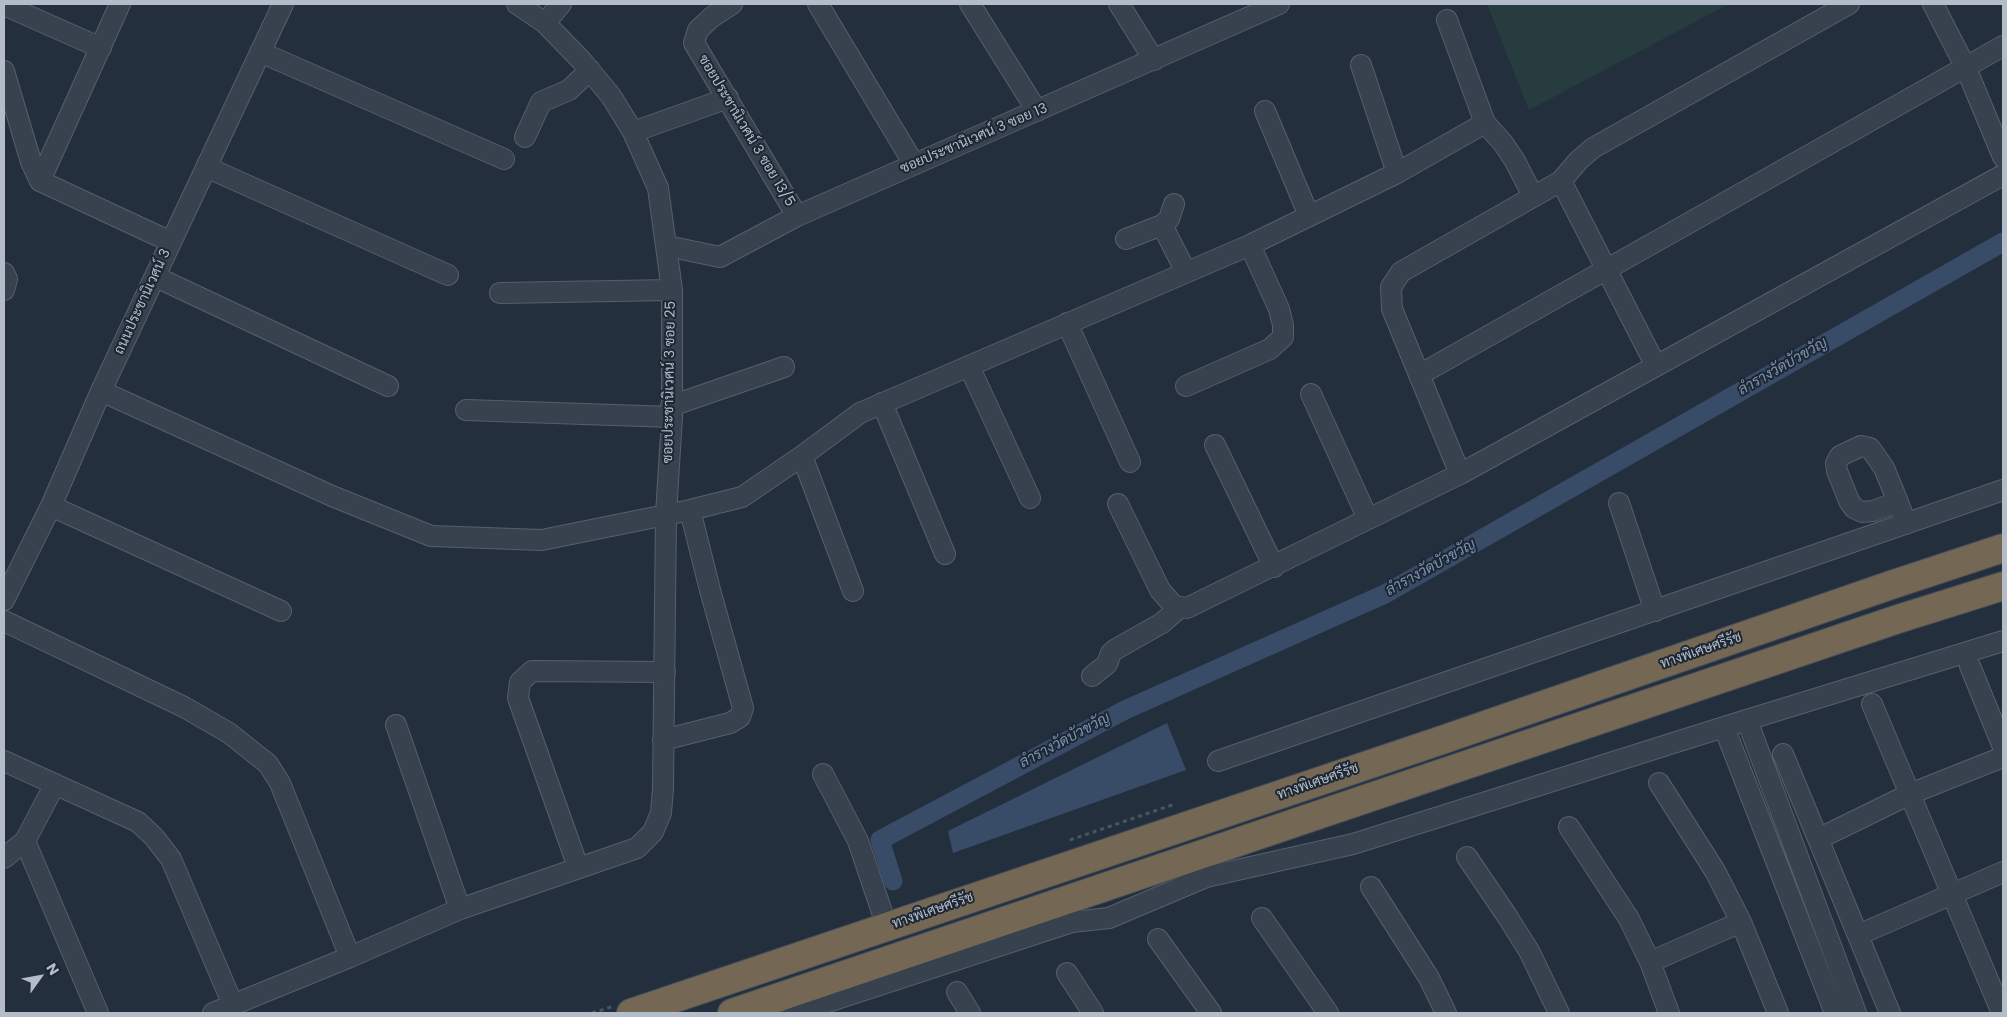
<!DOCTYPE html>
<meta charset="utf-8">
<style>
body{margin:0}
#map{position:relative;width:2007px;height:1017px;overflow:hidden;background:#242f3e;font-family:Poppins,sans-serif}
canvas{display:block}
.frame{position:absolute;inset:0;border:5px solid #b4bcc9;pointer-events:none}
.north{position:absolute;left:15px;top:952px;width:50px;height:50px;-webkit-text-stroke:4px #1d2633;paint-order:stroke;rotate:58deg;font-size:14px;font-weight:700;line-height:20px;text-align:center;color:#b4bcc9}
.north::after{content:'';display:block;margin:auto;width:18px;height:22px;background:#b4bcc9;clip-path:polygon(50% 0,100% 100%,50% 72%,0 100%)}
</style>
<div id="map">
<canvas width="2007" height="1017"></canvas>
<div class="frame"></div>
<div class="north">N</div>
</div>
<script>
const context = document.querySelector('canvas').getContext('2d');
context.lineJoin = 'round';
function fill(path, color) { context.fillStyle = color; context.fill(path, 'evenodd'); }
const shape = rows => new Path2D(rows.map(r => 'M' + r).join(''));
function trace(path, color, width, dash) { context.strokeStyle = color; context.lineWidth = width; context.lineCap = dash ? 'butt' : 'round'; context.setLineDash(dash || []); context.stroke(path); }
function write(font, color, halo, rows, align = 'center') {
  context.font = font + ' Poppins,Sarabun,sans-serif'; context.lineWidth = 4; context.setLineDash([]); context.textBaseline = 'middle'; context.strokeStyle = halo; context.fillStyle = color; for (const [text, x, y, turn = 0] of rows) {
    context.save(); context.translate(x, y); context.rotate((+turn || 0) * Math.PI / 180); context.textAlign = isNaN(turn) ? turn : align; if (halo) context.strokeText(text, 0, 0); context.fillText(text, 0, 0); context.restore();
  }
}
const green = shape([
 [1487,4,1729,4,1529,110]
]);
const water = shape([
 [1167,723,1186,770,953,853,948,831]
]);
const canal = shape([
 [893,881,880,840,1125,710,1385,594,2003,242]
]);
const path = shape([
 [1070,840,1175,804],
 [592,1013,611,1007]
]);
const minor = shape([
 [732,4,712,17,698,30,694,43,797,216],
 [818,4,914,164],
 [970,4,1037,111],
 [1119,4,1154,60],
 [1933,4,1966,68,2003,157],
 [4,5,101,48],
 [1447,20,1485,123],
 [545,23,561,4],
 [260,52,504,159],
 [1361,65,1397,173],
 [4,71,31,162,40,181,171,242],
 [1265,111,1309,216],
 [633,132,728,98],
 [525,137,541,102,569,90,590,70],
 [206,167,448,275],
 [40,181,120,4],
 [1561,181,1656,366],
 [1162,225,1186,272],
 [1126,239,1162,225,1169,219,1174,204],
 [667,246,720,257,797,216,1279,4],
 [4,273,7,279,4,290],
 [156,277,388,386],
 [500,293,672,290],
 [1067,323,1130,462],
 [969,366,1030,498],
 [1419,375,2003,46],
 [1186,386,1270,349,1283,337,1283,325,1279,309,1250,245],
 [101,391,332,496,431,536,542,540,690,510,742,497,802,456,860,413,1250,245,1397,173,1485,123,1503,143,1515,161,1533,196],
 [1311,394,1368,519],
 [882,403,945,554],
 [671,406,784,367],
 [466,410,672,417],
 [1215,445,1274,567],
 [802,456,853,591],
 [1460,474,1392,309,1391,287,1401,272,1561,181,1579,160,1593,148,1849,4],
 [1898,502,1873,511,1862,512,1854,508,1849,501,1837,471,1836,463,1840,456,1861,446,1870,448,1884,468,1898,502,1906,524],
 [1619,503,1655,611],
 [1118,504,1160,590,1174,606,1187,608,1460,474,2003,175],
 [51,506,281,611],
 [4,600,51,506,101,391,283,4],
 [4,621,184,707,229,733,268,764,280,783,350,957],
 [1970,666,2003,747],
 [1092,676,1107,664,1111,653,1116,649,1162,623,1179,608],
 [1872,704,2002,1013],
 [1747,720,1856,1013],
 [396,725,460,909],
 [1724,727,1835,1013],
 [663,740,730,723,740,717,743,708,710,590,690,510],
 [1783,754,1890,1013],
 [4,761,138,822,154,837,171,859,233,1005],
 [1218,761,2003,490],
 [823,774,858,841,882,912],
 [1659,783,1715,871,1741,922,1778,1013],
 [1569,827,1629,919,1650,962,1669,1013],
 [1818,839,1910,794,2003,757],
 [25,841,98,1013],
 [1467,857,1507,916,1529,951,1559,1013],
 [4,858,25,841,55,784],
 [578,867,518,698,520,682,532,671,665,672],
 [1371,887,1429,978,1446,1013],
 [1262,918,1328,1013],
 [1858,935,2003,872],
 [1158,939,1211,1013],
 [1650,962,1741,922],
 [1067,973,1093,1013],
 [957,992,970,1013],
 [213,1013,350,957,460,909,637,848,653,832,661,813,663,788,666,514,672,417,672,290,658,188,633,132,611,96,581,60,545,23,517,4],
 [794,1013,1072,922,1109,918,1206,877,1353,844,1724,727,2003,641]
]);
const highway = shape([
 [631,1013,1439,741,1891,585,2003,548],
 [732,1013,1898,619,2003,586]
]);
const streetNames = [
 ["ซอยประชานิเวศน์ 3 ซอย 13/5",746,131,59],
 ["ซอยประชานิเวศน์ 3 ซอย 13",974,139,-23],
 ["ถนนประชานิเวศน์ 3",143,302,-65],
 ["ซอยประชานิเวศน์ 3 ซอย 25",670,382,-89],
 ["ทางพิเศษศรีรัช",1701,651,-19],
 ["ทางพิเศษศรีรัช",1318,782,-19],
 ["ทางพิเศษศรีรัช",933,911,-19]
];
const waterNames = [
 ["ลำรางวัดบัวขวัญ",1783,367,-30],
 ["ลำรางวัดบัวขวัญ",1431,568,-29],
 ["ลำรางวัดบัวขวัญ",1065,741,-28]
];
fill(green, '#263c3f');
fill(water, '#394c67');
trace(canal, '#394c67', 19);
trace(minor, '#565f6c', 22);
trace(highway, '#434c59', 30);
trace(path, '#44595c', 3, [4, 4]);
trace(minor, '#38414e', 20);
trace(highway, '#746855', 28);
write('14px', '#b4bcc9', '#1d2633', streetNames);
write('italic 15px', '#7c92b1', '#1d2633', waterNames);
</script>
